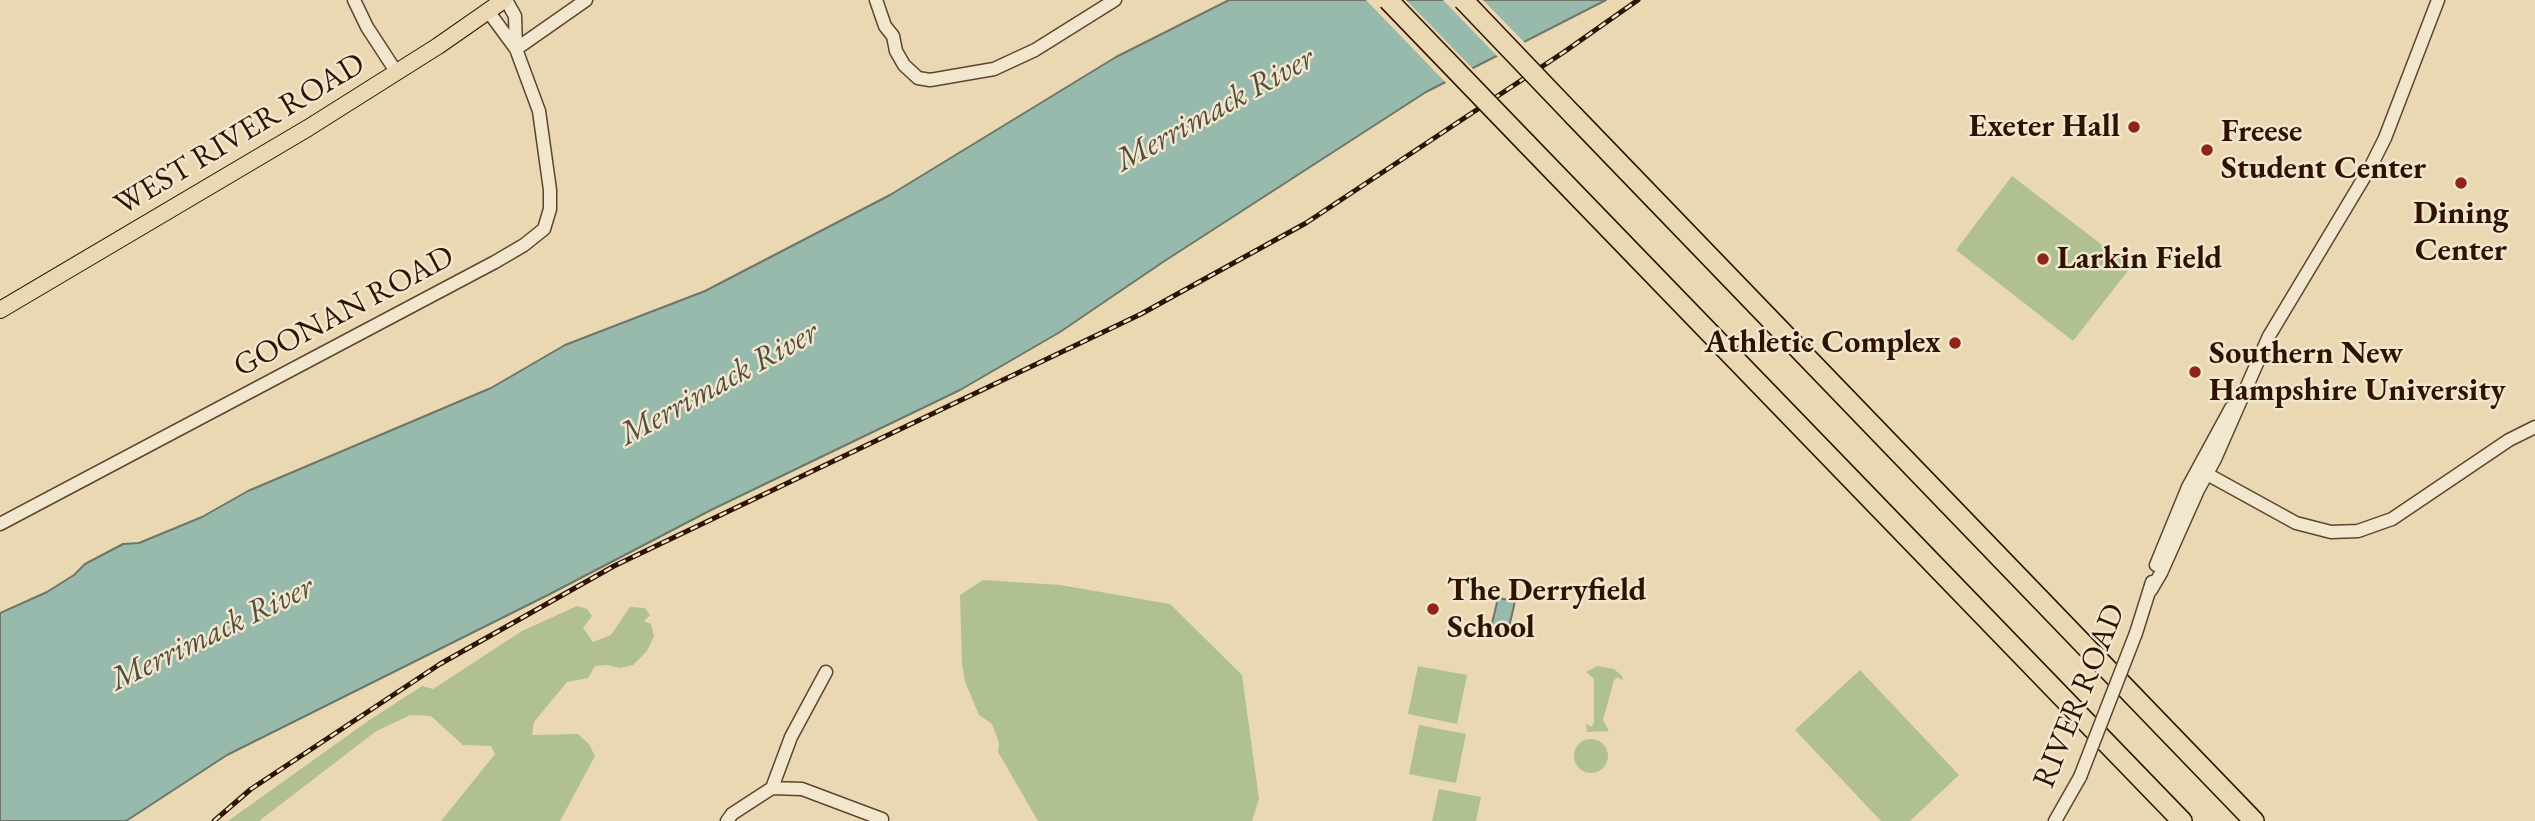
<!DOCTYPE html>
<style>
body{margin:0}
canvas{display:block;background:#ead8b3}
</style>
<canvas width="2535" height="821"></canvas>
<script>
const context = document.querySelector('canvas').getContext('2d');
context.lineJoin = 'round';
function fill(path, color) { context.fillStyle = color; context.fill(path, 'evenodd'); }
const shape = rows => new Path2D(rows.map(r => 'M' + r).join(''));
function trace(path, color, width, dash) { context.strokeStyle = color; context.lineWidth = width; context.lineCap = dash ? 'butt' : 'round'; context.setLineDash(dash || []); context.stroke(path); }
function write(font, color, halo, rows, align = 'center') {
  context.font = font + ' "EB Garamond",serif'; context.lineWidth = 5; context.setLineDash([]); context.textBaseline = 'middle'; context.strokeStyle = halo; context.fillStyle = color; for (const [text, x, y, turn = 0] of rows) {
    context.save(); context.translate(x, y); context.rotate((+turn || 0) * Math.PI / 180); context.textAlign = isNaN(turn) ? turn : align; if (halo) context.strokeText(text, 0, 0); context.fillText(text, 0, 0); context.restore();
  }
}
const green = shape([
 [2012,176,2131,267,2073,341,1956,250],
 [983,580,1060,585,1170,604,1242,675,1259,799,1252,821,1038,821,998,752,999,743,992,724,979,715,965,682,962,663,960,595],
 [577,606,587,609,592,616,583,628,593,642,611,635,630,607,645,608,650,615,644,621,651,624,654,636,647,651,633,665,620,668,607,665,595,666,588,678,567,682,534,722,532,735,578,734,589,744,595,756,560,821,441,821,495,754,491,746,463,745,431,716,410,715,375,732,259,821,228,821,368,721,422,686,433,689,522,631],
 [1418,666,1467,675,1457,724,1408,714],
 [1597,666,1614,669,1622,676,1623,681,1618,677,1614,680,1603,720,1609,731,1587,732,1586,724,1592,727,1594,722,1594,679,1586,672],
 [1860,670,1959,775,1910,821,1881,821,1795,730],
 [1419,725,1466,734,1456,783,1409,774],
 '1574 756a17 17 0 1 1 34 0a17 17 0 1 1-34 0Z',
 [1439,789,1481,797,1476,821,1432,821]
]);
const water = shape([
 [1229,0,1606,0,1426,92,1163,262,1060,332,960,390,711,510,548,595,227,755,126,821,0,821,0,613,47,592,74,575,85,564,123,544,139,543,202,517,248,491,491,388,565,345,705,291,890,195,1116,57,1229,0],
 [1498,598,1515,601,1507,636,1490,632,1498,598]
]);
const pier = shape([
 [1366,0,1406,0,1475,71,1448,85],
 [1443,0,1483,0,1526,44,1499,58]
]);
const minor = shape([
 [354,0,367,27,397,73],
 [506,0,515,16,516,49],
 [876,0,885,26,893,36,896,51,904,65,918,78,930,80,994,69,1035,50,1115,0],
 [516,49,586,0],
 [2207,474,2296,523,2331,532,2358,531,2392,519,2509,440,2535,427],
 [0,524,495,262,524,245,544,229,550,209,550,190,539,111,516,49,488,11],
 [2156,565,2188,487,2231,408],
 [2151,590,2161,573,2198,490,2215,459,2269,336,2371,166,2385,138,2438,0],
 [2136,633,2152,582],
 [772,788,791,737,826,672],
 [727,821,732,814,772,788,802,789,882,819],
 [2055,821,2080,777]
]);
const major = shape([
 [0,310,308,128,438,46,504,0]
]);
const highway = shape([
 [1574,116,2254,821],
 [1526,143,2182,821]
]);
const rail = shape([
 [214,821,251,789,440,664,614,566,1141,314,1306,223,1564,52,1638,0]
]);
const minorBridge = shape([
 [2080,777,2136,633]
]);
const highwayBridge = shape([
 [1388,0,1526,143],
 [1463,0,1574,116]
]);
const markers = [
 [2134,127,7,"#8f2418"],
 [2207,150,7,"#8f2418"],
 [2461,183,7,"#8f2418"],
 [2043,259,7,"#8f2418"],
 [1955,343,7,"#8f2418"],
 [2195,372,7,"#8f2418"],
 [1433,609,7,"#8f2418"]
];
const poiNames = [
 ["Exeter Hall",2120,127,"right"],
 ["Freese",2221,132],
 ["Student Center",2221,169],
 ["Dining",2461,214,"center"],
 ["Center",2461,251,"center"],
 ["Larkin Field",2057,259],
 ["Athletic Complex",1941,343,"right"],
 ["Southern New",2209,354],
 ["Hampshire University",2209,391],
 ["The Derryfield",1447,591],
 ["School",1447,628]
];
const streetNames = [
 ["WEST RIVER ROAD",240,135,-31],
 ["GOONAN ROAD",344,312,-28],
 ["RIVER ROAD",2080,696,-68]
];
const waterNames = [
 ["Merrimack River",1215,110,-29],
 ["Merrimack River",719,384,-29],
 ["Merrimack River",212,634,-26]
];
fill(green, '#b0c091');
fill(water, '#98baac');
trace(water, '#6e7767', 2);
fill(pier, '#ead8b3');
trace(minor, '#5e442d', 15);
trace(major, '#301200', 18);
trace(highway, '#301200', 22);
trace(minor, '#f1e6ce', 12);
trace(major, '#ead8b3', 16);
trace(highway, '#ead8b3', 19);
trace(rail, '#301200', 5);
trace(rail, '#f1e6ce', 2.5, [8]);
trace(minorBridge, '#5e442d', 15, []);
trace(highwayBridge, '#301200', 22, []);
trace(minorBridge, '#f1e6ce', 12);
trace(highwayBridge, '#ead8b3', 19);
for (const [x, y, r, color] of markers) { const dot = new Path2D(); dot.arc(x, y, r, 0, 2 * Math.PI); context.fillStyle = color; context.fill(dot); trace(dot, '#f1e6ce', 2.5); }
write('bold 32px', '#301200', '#f1e6ce', poiNames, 'left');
write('32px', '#301200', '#f1e6ce', streetNames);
write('italic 33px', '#544d3c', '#f1e6ce', waterNames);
</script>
